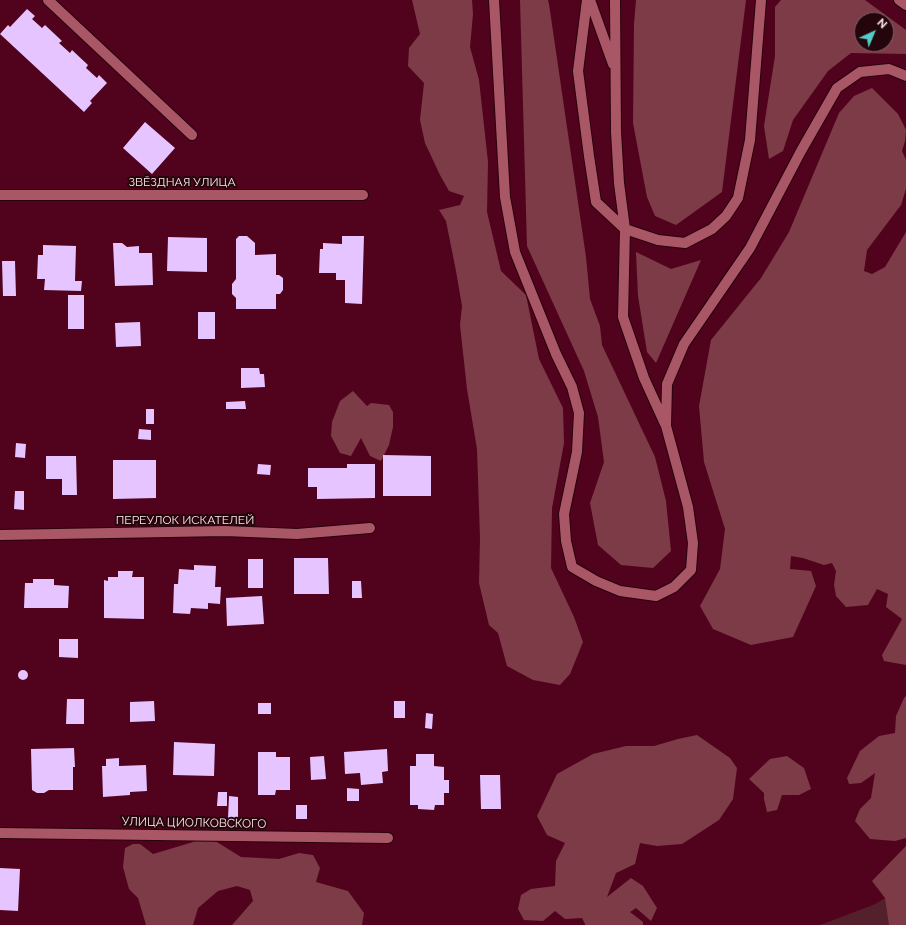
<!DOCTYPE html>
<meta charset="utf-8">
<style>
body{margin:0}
#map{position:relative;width:906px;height:925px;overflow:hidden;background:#51031d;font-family:Raleway,sans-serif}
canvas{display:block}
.north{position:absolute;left:854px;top:12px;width:40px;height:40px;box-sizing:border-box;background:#25050c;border:1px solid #7b5f64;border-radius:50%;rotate:44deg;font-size:11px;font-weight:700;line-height:16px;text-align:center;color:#fbe7e9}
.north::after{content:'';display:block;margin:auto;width:14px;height:18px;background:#54cdc6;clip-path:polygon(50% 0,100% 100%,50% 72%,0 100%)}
</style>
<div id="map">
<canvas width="906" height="925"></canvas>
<div class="north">N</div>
</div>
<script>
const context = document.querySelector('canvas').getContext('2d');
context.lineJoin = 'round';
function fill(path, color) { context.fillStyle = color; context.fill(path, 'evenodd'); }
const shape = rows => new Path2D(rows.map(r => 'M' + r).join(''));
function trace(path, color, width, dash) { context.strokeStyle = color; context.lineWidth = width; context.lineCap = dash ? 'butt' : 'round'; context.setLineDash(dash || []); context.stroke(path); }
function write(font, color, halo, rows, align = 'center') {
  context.font = font + ' Raleway,sans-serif'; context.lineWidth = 4; context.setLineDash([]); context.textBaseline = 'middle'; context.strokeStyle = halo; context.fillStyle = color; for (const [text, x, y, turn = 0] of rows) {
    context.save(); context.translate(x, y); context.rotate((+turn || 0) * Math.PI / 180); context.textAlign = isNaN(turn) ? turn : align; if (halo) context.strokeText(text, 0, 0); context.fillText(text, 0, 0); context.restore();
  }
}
const green = shape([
 [906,887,906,925,820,925,873,905]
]);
const forest = shape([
 [412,0,472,0,473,14,470,47,479,80,488,162,487,212,501,271,526,295,539,359,563,408,564,443,552,508,551,568,574,617,583,642,570,674,560,685,533,680,507,666,498,633,489,625,479,583,480,538,477,449,467,389,460,325,462,306,456,271,446,221,439,210,460,205,464,196,449,191,440,175,425,143,420,120,424,83,408,66,409,48,420,34],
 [520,0,548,0,549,4,586,257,590,299,600,326,602,345,655,457,666,501,671,551,653,568,621,565,598,545,590,503,604,462,598,417,584,371,527,246],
 [636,0,746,0,722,192,676,225,655,216,647,197,633,123,634,24],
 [781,0,865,0,906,30,906,54,851,53,828,71,793,120,783,151,769,159,764,126,775,56,775,7],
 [862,20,886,20,886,44,862,44],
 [872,88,898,114,906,130,905,141,902,151,906,160,906,189,901,205,867,250,864,271,872,274,885,267,906,232,906,665,884,661,882,655,902,619,886,607,888,594,877,589,868,605,846,607,836,596,834,585,836,571,832,563,824,565,803,558,791,556,790,569,811,571,816,586,793,637,751,645,713,629,700,606,720,569,725,529,704,462,699,406,711,340,761,278,789,232,839,113,854,96],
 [636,252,671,269,701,260,656,363,647,352,638,296],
 [353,391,367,406,371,403,389,405,393,412,393,427,389,445,381,461,370,456,361,438,351,456,340,453,331,436,332,422,340,401],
 [906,696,906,838,895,841,870,839,855,821,860,809,871,798,875,773,861,783,849,784,847,778,860,751,879,736,895,733,896,716,904,698],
 [697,735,730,758,737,768,733,799,719,820,682,844,657,846,640,843,635,864,616,873,607,897,631,878,643,886,657,908,651,921,636,908,630,912,643,922,643,925,585,925,585,924,582,918,565,919,555,911,543,921,524,920,518,909,521,895,531,889,555,886,556,861,565,843,547,835,537,816,557,774,593,754,626,746,654,746,678,739],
 [787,756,804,768,811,789,799,795,782,795,777,810,767,812,764,799,764,793,749,779,770,759],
 [203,838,212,839,241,857,279,859,299,853,313,855,320,868,316,882,348,891,364,913,362,925,232,925,253,901,250,890,237,886,218,891,198,908,193,925,146,925,138,898,129,889,123,867,125,848,133,844,140,844,153,854,190,843],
 [906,846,906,925,889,925,885,898,872,881]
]);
const building = shape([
 [27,9,35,16,32,19,42,28,45,25,62,41,59,43,70,53,72,50,88,65,86,68,97,78,99,75,107,83,90,101,92,103,84,112,0,34,8,25,10,27],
 [145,122,175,148,152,174,123,148],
 [239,236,247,236,255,243,255,255,276,254,276,275,279,275,283,278,283,290,280,294,276,294,276,309,236,309,236,298,232,294,232,284,236,279,236,239],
 [342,236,364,236,362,304,345,303,345,280,336,280,336,273,319,273,320,249,323,249,323,243,342,244],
 [168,237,207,238,207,272,167,271],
 [113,243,122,243,127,247,139,246,139,253,152,253,153,285,115,286],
 [43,245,76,246,75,281,82,281,81,291,44,290,45,279,37,279,38,255,43,255],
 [2,261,15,261,16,296,3,296],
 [68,295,84,295,84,329,68,329],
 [198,312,215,312,215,339,198,339],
 [140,322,141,346,116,347,115,323],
 [241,368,259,368,260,374,264,374,265,387,241,388],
 [245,401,246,409,226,409,226,402],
 [146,409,154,409,154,424,146,424],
 [139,429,151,430,151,440,138,439],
 [16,443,26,444,25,458,15,457],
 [383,455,431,456,431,496,383,496],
 [46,456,76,456,77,495,62,495,62,479,46,479],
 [113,460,156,460,156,498,113,499],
 [258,464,271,465,270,475,257,474],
 [347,464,375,464,375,498,317,499,317,487,308,487,308,468,347,468],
 [15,491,24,491,24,510,14,509],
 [294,558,328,558,329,594,294,594],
 [248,559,263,559,263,588,248,588],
 [194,565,216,566,215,587,221,587,220,604,208,603,208,609,191,608,190,614,173,613,174,584,178,584,179,569,194,570],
 [118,571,133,571,132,577,144,577,144,619,104,618,104,580,108,581,108,577,118,577],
 [33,579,54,579,54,585,69,586,68,608,24,608,25,583,33,583],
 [352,581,361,581,362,598,352,598],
 [262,596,264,624,227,626,226,598],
 [59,639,78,639,78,658,59,657],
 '18 675a5 5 0 1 1 10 0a5 5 0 1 1-10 0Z',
 [67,699,84,699,84,724,66,724],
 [154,701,155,721,130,722,130,702],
 [394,701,405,701,405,718,394,718],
 [258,703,271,703,271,714,258,714],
 [426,713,433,714,432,729,425,728],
 [174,742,215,744,214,776,173,775],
 [74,748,75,767,73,767,73,790,49,790,44,793,37,793,32,790,31,749],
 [387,749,388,771,382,772,383,783,361,785,360,773,345,774,344,752],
 [258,752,276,752,276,757,290,757,290,790,276,790,275,795,258,795],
 [416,754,434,754,434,766,444,767,444,780,449,780,449,793,444,793,444,805,435,805,434,810,418,809,418,805,410,805,410,766,416,766],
 [324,756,326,779,311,780,310,757],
 [119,758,119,766,146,765,147,791,130,792,130,795,103,797,102,766,106,766,106,759],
 [480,775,500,775,501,809,481,809],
 [347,788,359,789,359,801,347,801],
 [218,792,227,792,227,806,217,806],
 [229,796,238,797,238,818,228,818],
 [296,805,307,805,307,819,296,819],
 [0,868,20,869,18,911,0,910]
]);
const minor = shape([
 [48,0,192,135],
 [494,0,505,197,515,252,556,354,572,387,579,413,577,452,564,514,566,541,572,567,596,581,620,591,656,596,674,587,691,570,693,543,688,507,666,426,667,384,684,344,750,248,801,151,837,88,860,72,889,69,906,76],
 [587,0,578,71,589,156,596,202,625,229,623,317,644,378,665,424],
 [590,0,613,64],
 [615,0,616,132,619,183,625,229,658,240,685,243,712,229,726,216,738,198,750,140,761,0],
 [899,0,906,5],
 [0,195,363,195],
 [0,535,225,531,297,534,370,528],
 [0,833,388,838]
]);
const streetNames = [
 ["ЗВЁЗДНАЯ УЛИЦА",182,182],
 ["ПЕРЕУЛОК ИСКАТЕЛЕЙ",185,520],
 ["УЛИЦА ЦИОЛКОВСКОГО",194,823,1]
];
fill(green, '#54202b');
fill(forest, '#7d3b48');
fill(building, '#e5c4ff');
trace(minor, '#28020b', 12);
trace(minor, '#a95766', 10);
write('12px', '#fbe7e9', '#25050c', streetNames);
</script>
